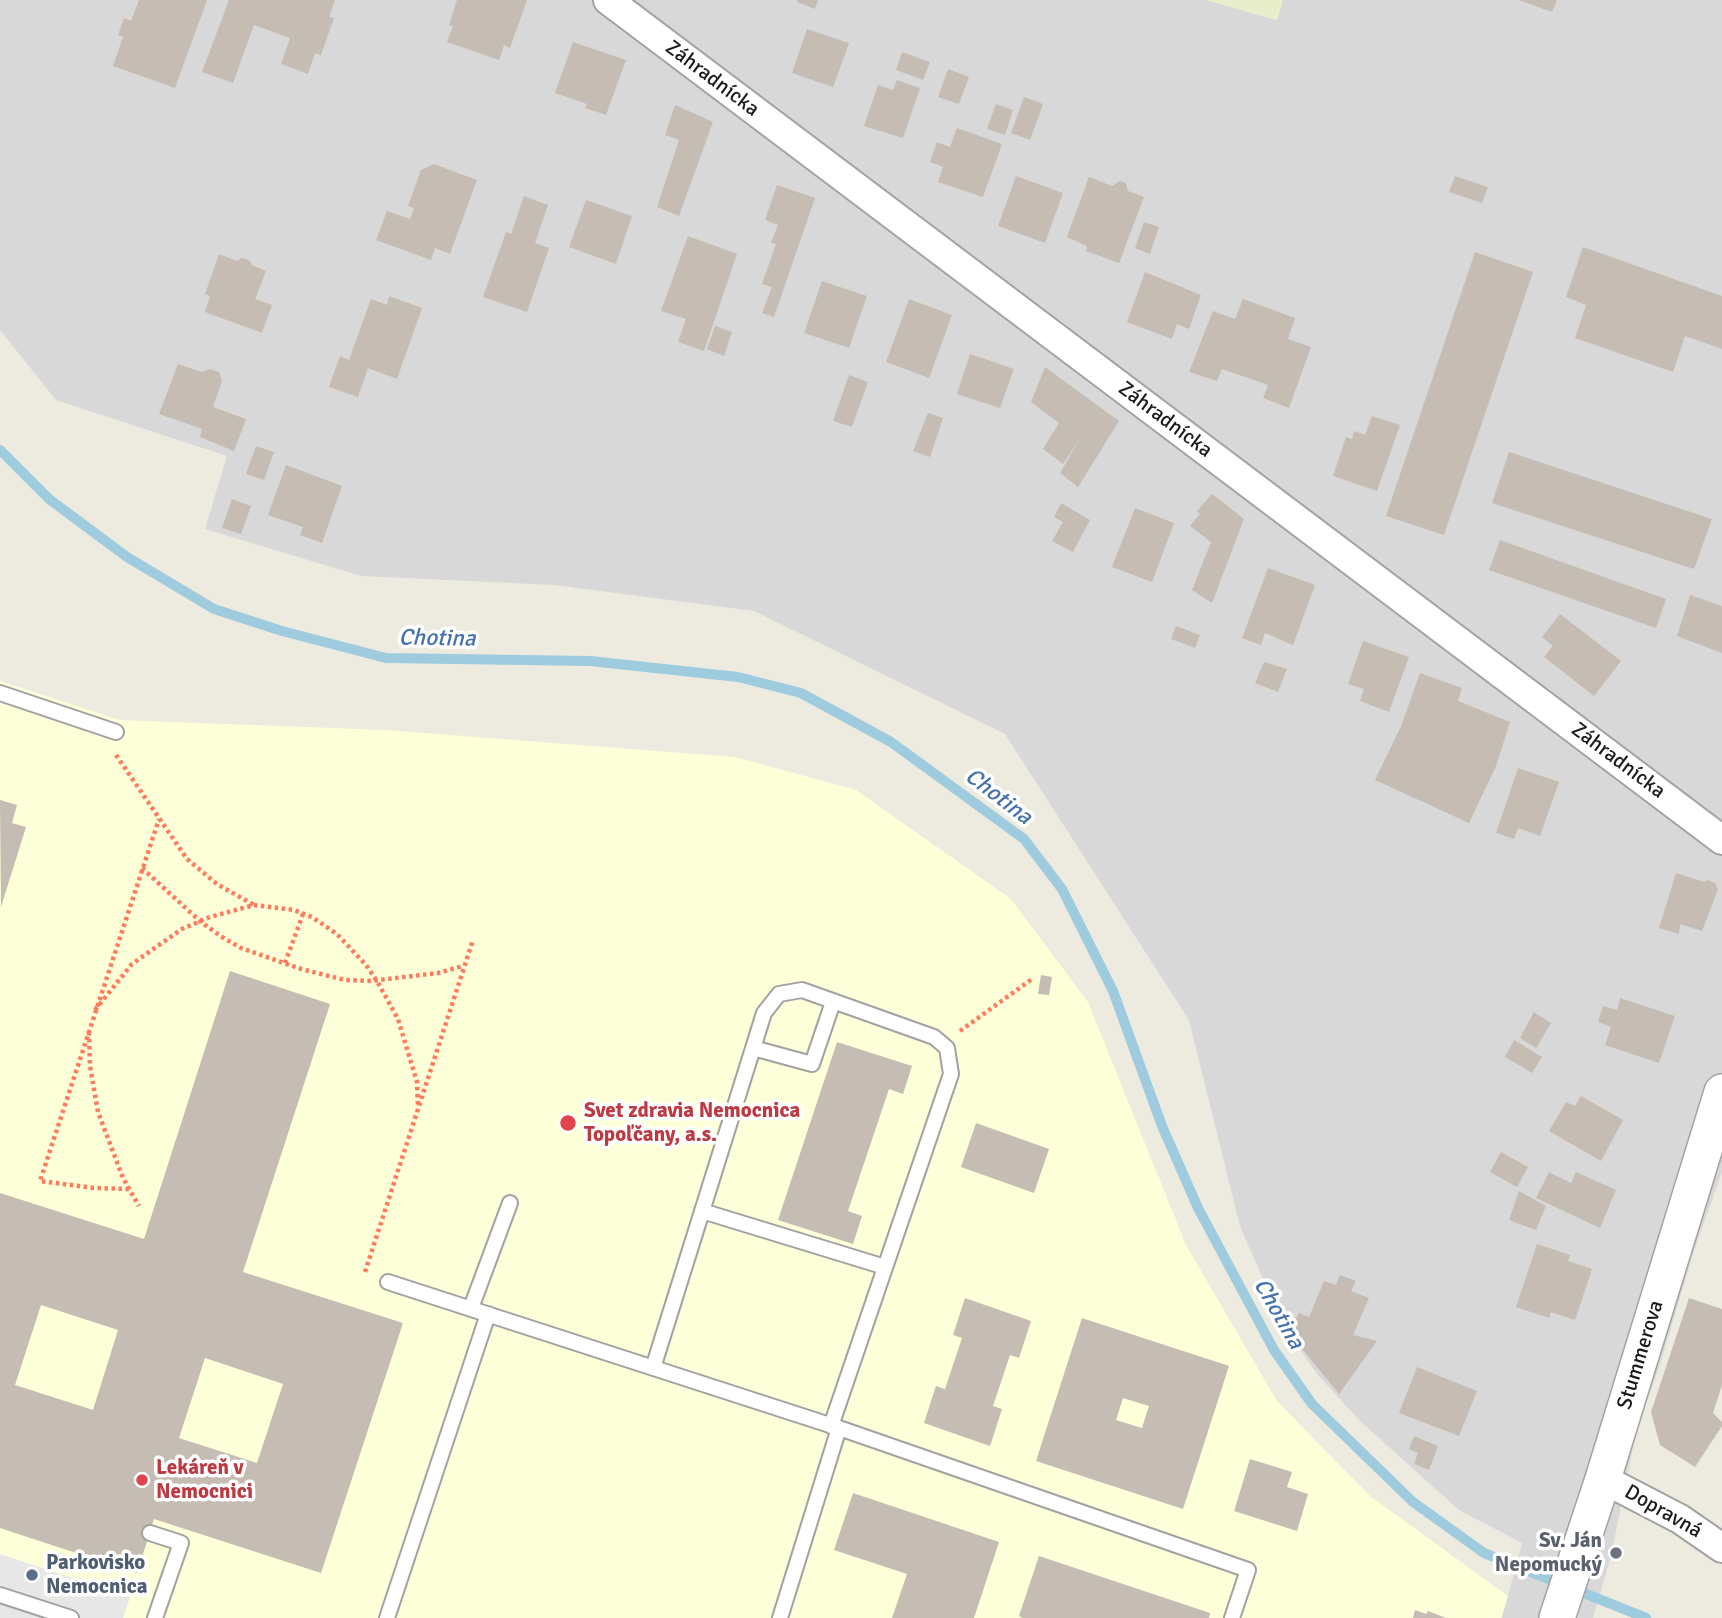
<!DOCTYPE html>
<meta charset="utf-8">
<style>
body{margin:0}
canvas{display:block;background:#edeae0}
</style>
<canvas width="1722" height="1618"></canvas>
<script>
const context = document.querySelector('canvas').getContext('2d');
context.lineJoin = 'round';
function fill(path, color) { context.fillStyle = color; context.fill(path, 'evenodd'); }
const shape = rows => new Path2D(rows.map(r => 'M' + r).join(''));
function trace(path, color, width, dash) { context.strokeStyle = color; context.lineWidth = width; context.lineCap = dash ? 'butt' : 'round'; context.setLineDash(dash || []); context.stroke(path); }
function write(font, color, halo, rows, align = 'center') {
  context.font = font + ' Signika,sans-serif'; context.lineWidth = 7; context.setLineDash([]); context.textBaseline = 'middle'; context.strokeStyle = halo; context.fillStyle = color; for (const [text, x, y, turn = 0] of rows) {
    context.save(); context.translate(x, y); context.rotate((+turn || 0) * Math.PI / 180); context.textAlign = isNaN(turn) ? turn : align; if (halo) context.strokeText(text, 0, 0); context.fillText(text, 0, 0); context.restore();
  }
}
const residential = shape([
 [0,0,1206,0,1276,20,1283,0,1722,0,1722,1172,1693,1254,1660,1365,1636,1432,1611,1556,1593,1618,1502,1618,1522,1543,1459,1510,1360,1421,1317,1374,1282,1323,1240,1226,1189,1020,1005,734,754,611,554,585,361,576,205,529,227,456,56,400,0,330]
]);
const education = shape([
 [0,681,120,720,386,730,735,757,856,790,1011,899,1088,1002,1186,1245,1277,1401,1370,1496,1508,1596,1501,1618,0,1618]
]);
const farmland = shape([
 [1206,0,1283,0,1277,20]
]);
const parking = shape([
 [0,1554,130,1597,123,1618,0,1618]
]);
const stream = shape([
 [0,450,49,499,127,557,214,609,282,631,386,658,590,661,738,677,801,693,891,742,1024,839,1062,889,1113,991,1162,1126,1198,1208,1274,1350,1312,1404,1413,1502,1484,1553,1646,1618]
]);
const building = shape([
 [139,0,207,0,175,88,113,66,123,37,118,35,124,18,131,21],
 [229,0,335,0,329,17,334,18,321,55,315,53,308,74,281,64,290,38,254,25,233,83,202,72],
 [457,0,527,0,510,48,504,45,499,60,447,42,453,26,449,25],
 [798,0,818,0,815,9,797,2],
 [1519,0,1557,0,1552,12],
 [807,29,849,43,833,87,792,73],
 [573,42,626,60,606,115,585,108,587,104,555,93],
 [902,52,930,62,923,80,896,70],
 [948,69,969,77,959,104,938,97],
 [897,80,920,88,903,138,864,126,878,85,893,90],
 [1024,97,1043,104,1030,140,1011,133],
 [996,104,1013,110,1005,135,987,129],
 [675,105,713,122,679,216,657,207,679,140,665,135],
 [957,128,1002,144,983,197,938,182,943,167,930,162,937,142,950,147],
 [434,164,477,180,450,254,435,248,431,260,376,240,387,211,410,219,414,208,408,206,421,170],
 [1016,176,1063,193,1045,243,998,226],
 [1455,176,1488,187,1482,203,1449,192],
 [1089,177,1112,186,1120,181,1126,183,1128,191,1144,197,1119,263,1086,251,1087,246,1067,237],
 [777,185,815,198,774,317,762,313,772,287,762,284,776,244,771,243,778,225,765,220],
 [524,196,548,205,535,243,549,248,527,312,483,297,506,232,511,234],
 [586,200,632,216,616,264,569,247],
 [1144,222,1159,227,1150,254,1135,248],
 [688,236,737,254,704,351,678,342,686,319,661,311],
 [1583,247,1722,296,1722,349,1685,336,1673,372,1575,338,1586,305,1566,297],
 [1475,252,1533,272,1444,535,1386,516],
 [219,254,237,261,242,258,249,260,252,265,266,271,255,299,272,305,262,333,205,312,210,296,205,294],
 [1145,272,1201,295,1189,329,1177,324,1172,339,1127,322],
 [822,281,867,296,849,348,804,333],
 [389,296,422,308,397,379,368,368,358,397,329,387,340,356,349,360,371,299,387,305],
 [909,299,952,315,929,378,886,362],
 [1243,299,1295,318,1288,339,1311,347,1289,408,1263,398,1268,385,1222,369,1217,381,1189,372,1213,311,1235,319],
 [715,326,732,332,724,356,707,349],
 [970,354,1014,369,1000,408,957,394],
 [178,364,202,372,210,369,219,372,222,381,213,407,246,419,234,451,200,437,202,429,159,414],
 [1045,367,1119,421,1078,487,1060,473,1081,437,1063,464,1043,449,1059,423,1031,402],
 [849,375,868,382,852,427,833,421],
 [928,413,943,418,930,457,913,451],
 [1372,416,1400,425,1377,491,1333,476,1346,437,1352,439,1354,431,1365,435],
 [256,446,274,452,264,480,246,474],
 [1509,452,1712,519,1694,569,1492,503],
 [286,465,342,486,322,543,300,535,303,527,268,515],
 [1212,494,1244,519,1212,603,1192,590,1211,542,1190,526,1200,514,1197,511],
 [232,499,251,506,241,534,222,528],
 [1061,503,1090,520,1073,552,1052,541,1063,522,1054,517],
 [1135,508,1174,523,1152,582,1112,567],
 [1500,540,1666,599,1656,628,1489,570],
 [1268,568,1315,585,1293,645,1265,633,1261,645,1242,638],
 [1690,595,1722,606,1722,653,1677,636],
 [1560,614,1621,661,1594,696,1544,657,1553,646,1542,637],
 [1176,626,1200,635,1195,648,1171,639],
 [1363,641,1409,657,1389,712,1360,701,1364,689,1348,684],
 [1264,662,1287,669,1278,692,1255,683],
 [1420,673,1462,688,1458,701,1510,722,1496,766,1469,823,1375,780,1402,724],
 [1518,768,1559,782,1540,836,1518,828,1514,839,1496,833],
 [0,800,17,805,12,823,26,827,1,907],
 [1676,873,1704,882,1708,880,1715,883,1718,889,1702,931,1680,924,1679,934,1659,928],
 [230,971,330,1004,243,1272,403,1323,321,1573,154,1519,137,1573,0,1528,0,1193,144,1239],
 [41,1305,118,1330,93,1410,15,1385],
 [205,1358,283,1384,257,1463,179,1438],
 [1041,975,1052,977,1049,995,1038,994],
 [1620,998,1675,1016,1659,1063,1605,1045,1611,1027,1598,1022,1603,1006,1617,1010],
 [1534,1012,1551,1023,1536,1048,1520,1038],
 [1514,1040,1542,1057,1532,1073,1505,1057],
 [837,1042,912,1066,903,1094,889,1089,848,1211,862,1216,853,1244,778,1220],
 [1581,1096,1623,1120,1601,1161,1549,1131,1566,1102,1575,1106],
 [976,1123,1049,1149,1034,1193,961,1167],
 [1501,1152,1528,1167,1517,1187,1490,1172],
 [1549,1172,1571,1183,1576,1172,1616,1190,1600,1228,1536,1198],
 [1519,1191,1546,1206,1536,1230,1509,1220],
 [1537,1244,1570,1255,1568,1261,1592,1269,1575,1320,1551,1312,1549,1318,1516,1307],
 [1340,1275,1356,1281,1351,1291,1369,1298,1353,1335,1377,1341,1339,1394,1289,1333,1299,1313,1309,1317,1324,1281,1336,1285],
 [965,1298,1031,1321,1019,1358,1010,1355,993,1406,1002,1409,990,1446,924,1423,936,1386,945,1389,962,1338,953,1335],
 [1689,1298,1722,1309,1722,1385,1713,1413,1722,1422,1722,1426,1695,1467,1660,1445,1651,1412],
 [1082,1318,1229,1366,1183,1509,1036,1461],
 [1123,1398,1149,1406,1142,1428,1116,1420],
 [1417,1367,1477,1391,1459,1436,1399,1413],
 [1414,1436,1438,1446,1429,1470,1414,1464,1418,1453,1409,1449],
 [1250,1459,1292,1472,1287,1487,1308,1494,1297,1531,1234,1511],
 [853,1493,999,1542,974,1618,892,1618,907,1574,834,1550],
 [1039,1556,1210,1613,1209,1618,1023,1618,1019,1616],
 [1415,1610,1426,1614,1428,1611,1446,1618,1413,1618]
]);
const path = shape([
 [116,755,187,859,217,884,254,905],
 [142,868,201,922,222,937,241,948,301,969,345,980,371,981,438,973,463,966],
 [285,963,303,914],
 [95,1010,132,964,182,929,210,917,254,905,294,910,312,917,337,934,366,965,377,981,398,1019,417,1082,418,1107],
 [960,1031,1032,979],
 [89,1032,90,1066,98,1112,123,1178,139,1206],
 [129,1189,94,1188,40,1181,159,819],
 [365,1272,473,940]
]);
const service = shape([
 [0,693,116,732],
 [753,1048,812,1064,833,1002],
 [702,1211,885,1267],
 [388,1282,839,1428,780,1618],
 [471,1308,510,1203],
 [653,1368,764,1013,779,994,802,990,934,1037,947,1048,951,1074,831,1426],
 [839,1428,1248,1570,1232,1618],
 [150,1533,181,1543,155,1618],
 [0,1595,71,1618],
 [387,1618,488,1314]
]);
const minor = shape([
 [608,0,1722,840],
 [1603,1479,1680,1519,1722,1548]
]);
const tertiary = shape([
 [1557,1618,1603,1479,1722,1092]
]);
const markers = [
 [568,1123,9,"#e0444e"],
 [142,1480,7,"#e0444e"],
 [1616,1553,7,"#6b7280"],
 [32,1575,7,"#5c6f8a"]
];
const streetNames = [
 ["Záhradnícka",712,79,37],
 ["Záhradnícka",1165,420,37],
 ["Záhradnícka",1618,761,37],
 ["Stummerova",1641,1355,-73],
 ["Dopravná",1663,1512,30]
];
const healthNames = [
 ["Svet zdravia Nemocnica",584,1111],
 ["Topoľčany, a.s.",584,1135],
 ["Lekáreň v",156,1468],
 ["Nemocnici",156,1492]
];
const worshipNames = [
 ["Sv. Ján",1602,1541],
 ["Nepomucký",1602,1565]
];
const serviceNames = [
 ["Parkovisko",46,1563],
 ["Nemocnica",46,1587]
];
const waterNames = [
 ["Chotina",437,639,1],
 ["Chotina",998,797,37],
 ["Chotina",1278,1314,60]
];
fill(residential, '#d9d8d8');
fill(education, '#fcffd7');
fill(farmland, '#e8eeca');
fill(parking, '#e7e7e7');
trace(stream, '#9ecbdd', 10);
fill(building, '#c5bcb3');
trace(service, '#a2a2a2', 18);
trace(minor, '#a2a2a2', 32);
trace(tertiary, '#a2a2a2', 38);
trace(path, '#fe7b60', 4.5, [3.5, 3.5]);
trace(service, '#fff', 14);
trace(minor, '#fff', 28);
trace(tertiary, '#fff', 35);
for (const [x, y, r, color] of markers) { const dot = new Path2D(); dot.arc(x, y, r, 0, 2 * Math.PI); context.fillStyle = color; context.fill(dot); trace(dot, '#fff', 2.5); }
write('21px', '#1b1b1b', '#fff', streetNames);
write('bold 21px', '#be3a42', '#fff', healthNames, 'left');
write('bold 21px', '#5b616d', '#fff', worshipNames, 'right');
write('bold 21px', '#4e5e75', '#fff', serviceNames, 'left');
write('italic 23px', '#4572ad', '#fff', waterNames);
</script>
